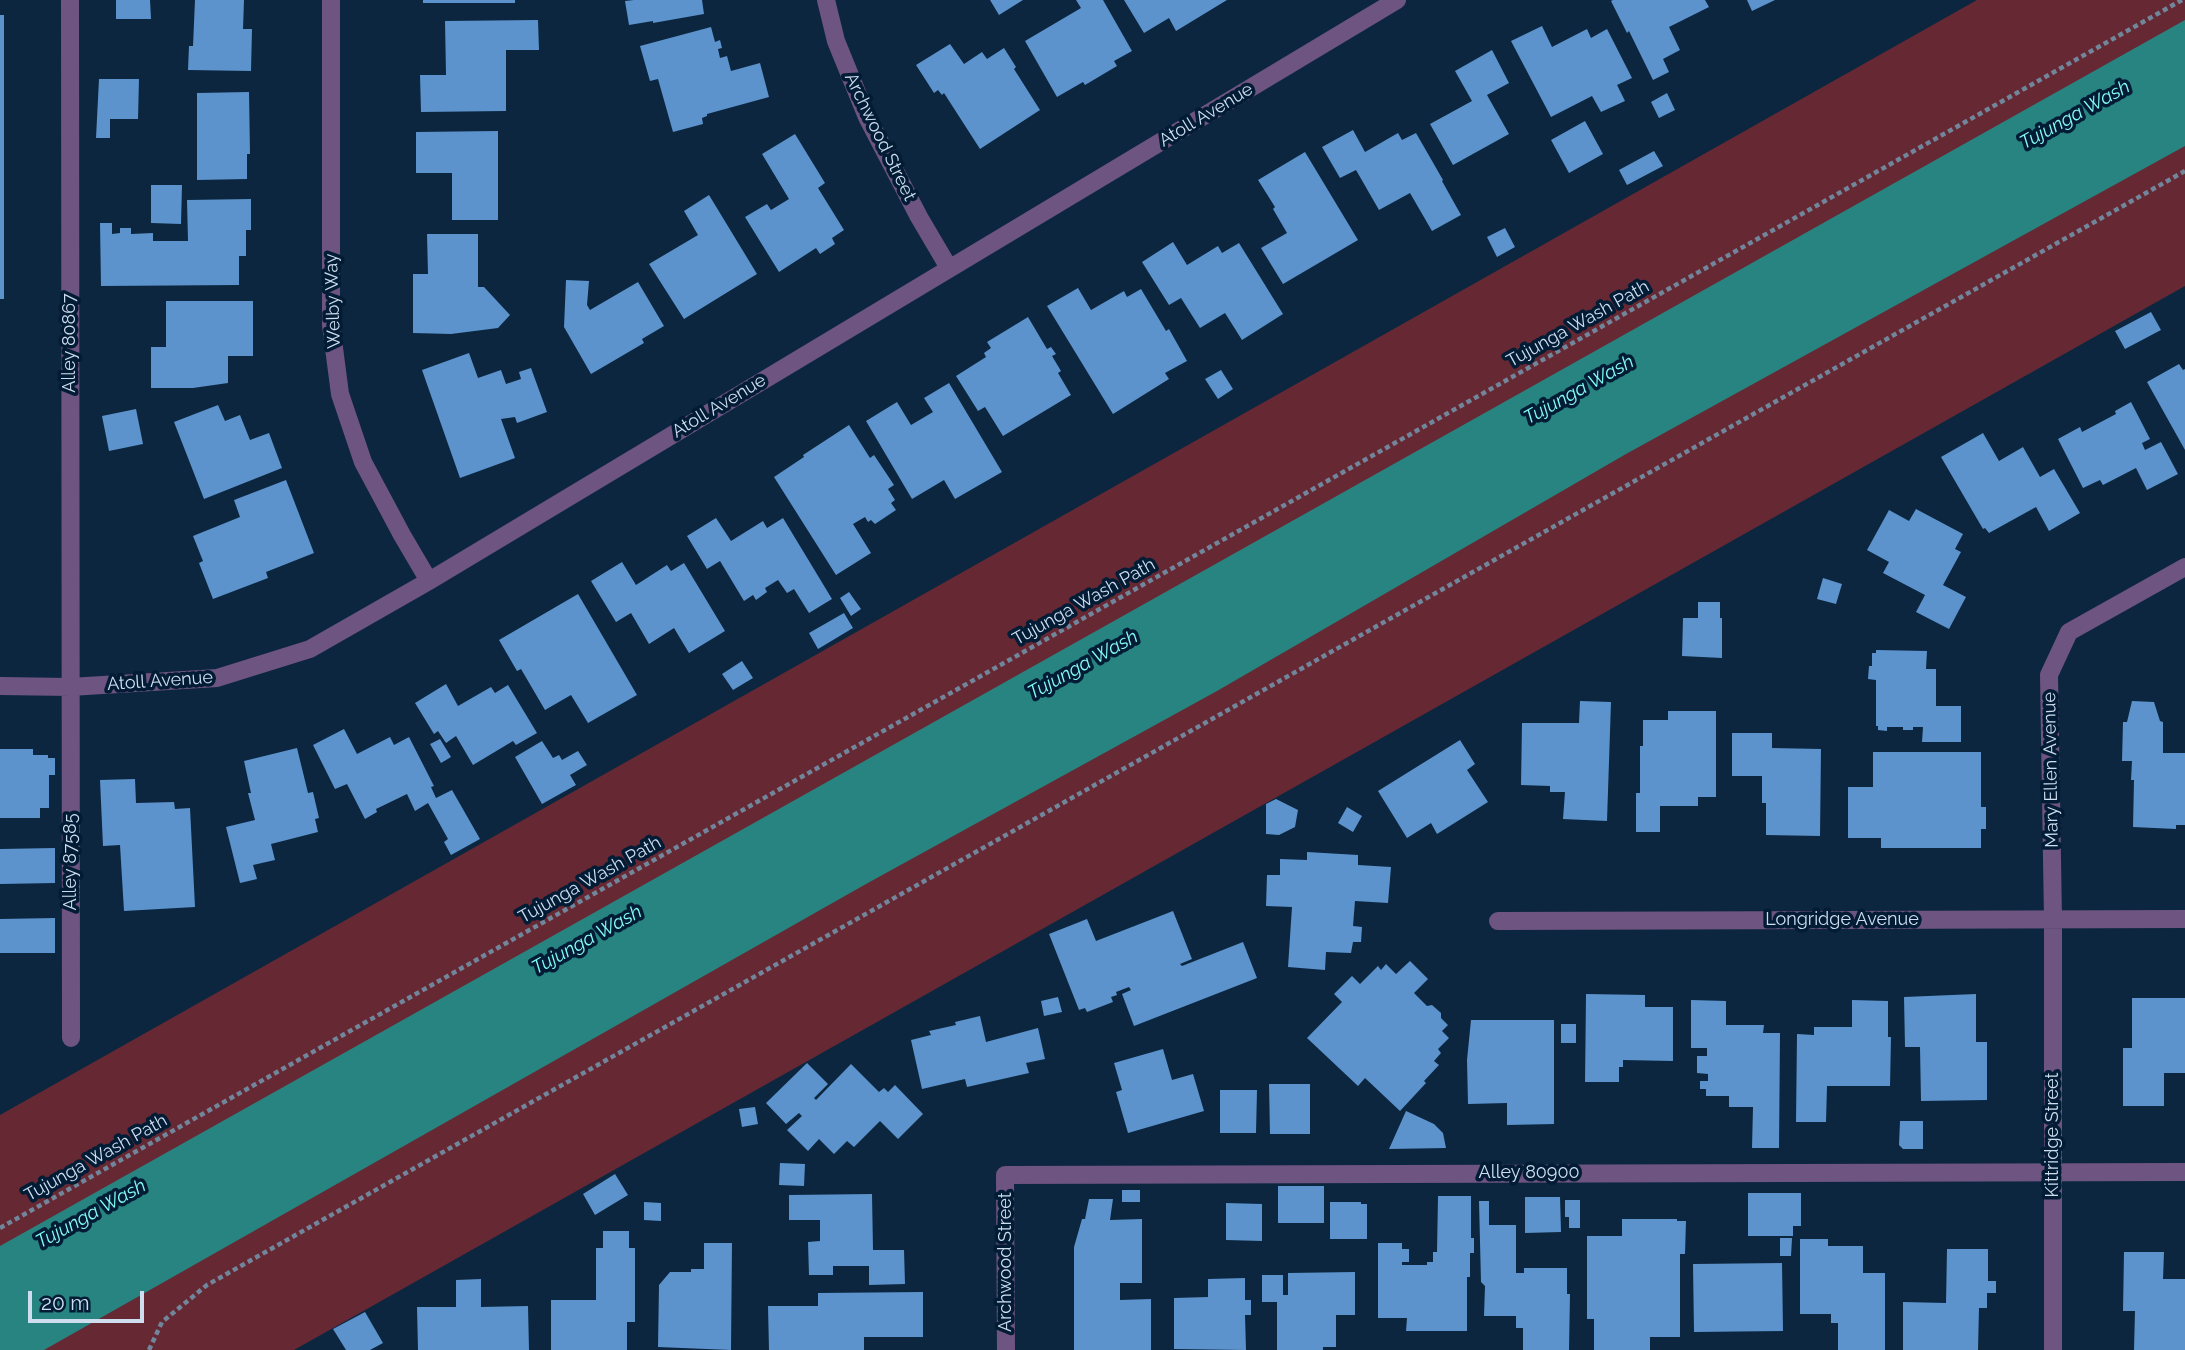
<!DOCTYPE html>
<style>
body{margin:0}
#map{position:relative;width:2185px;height:1350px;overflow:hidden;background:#0c263f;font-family:Raleway,sans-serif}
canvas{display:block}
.scale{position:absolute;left:28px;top:1291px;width:116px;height:32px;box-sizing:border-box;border:4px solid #cedeef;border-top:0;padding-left:9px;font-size:21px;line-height:24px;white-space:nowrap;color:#cedeef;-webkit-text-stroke:5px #031c35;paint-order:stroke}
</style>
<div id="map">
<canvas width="2185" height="1350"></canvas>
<div class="scale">20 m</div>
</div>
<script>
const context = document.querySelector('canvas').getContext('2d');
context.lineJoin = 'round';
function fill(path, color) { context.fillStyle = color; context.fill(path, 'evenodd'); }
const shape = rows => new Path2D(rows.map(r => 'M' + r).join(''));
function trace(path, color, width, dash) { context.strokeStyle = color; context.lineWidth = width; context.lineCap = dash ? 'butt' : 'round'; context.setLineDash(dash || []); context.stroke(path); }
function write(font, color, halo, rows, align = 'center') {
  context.font = font + ' Raleway,sans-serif'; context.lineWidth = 7; context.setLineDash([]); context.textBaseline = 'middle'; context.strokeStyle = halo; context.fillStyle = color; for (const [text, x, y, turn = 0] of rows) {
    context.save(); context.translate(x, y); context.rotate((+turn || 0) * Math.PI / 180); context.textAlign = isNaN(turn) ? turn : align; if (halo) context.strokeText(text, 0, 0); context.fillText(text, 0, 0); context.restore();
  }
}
const green = shape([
 [1977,0,2185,0,2185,286,294,1350,0,1350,0,1115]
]);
const water = shape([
 [2185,20,2185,146,1626,454,1217,691,866,884,44,1350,0,1350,0,1246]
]);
const building = shape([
 [116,0,150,0,151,19,116,19],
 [195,0,244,0,243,29,252,29,251,71,188,70,189,46,193,46],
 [423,0,515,0,515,3,423,3],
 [634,0,702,0,704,14,653,23,653,21,629,25,625,1],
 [990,0,1023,0,999,15],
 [1076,0,1103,0,1132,51,1114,61,1117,66,1085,85,1083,82,1057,97,1025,41,1081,8],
 [1124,0,1227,0,1176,31,1169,18,1144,33],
 [1613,0,1705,0,1709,7,1669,27,1680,50,1663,59,1669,72,1653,80,1629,31,1627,33,1611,1],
 [1747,0,1775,0,1752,11],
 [0,15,4,15,4,299,0,299],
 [538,20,539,50,506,50,506,111,421,112,420,75,446,75,445,21],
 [1542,26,1552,47,1587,29,1591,38,1607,29,1632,78,1617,85,1625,101,1601,112,1592,96,1551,117,1511,41],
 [711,27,715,42,720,40,722,48,718,49,720,58,727,56,731,71,760,63,769,97,707,114,707,116,702,118,703,124,673,132,658,79,650,81,640,46],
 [950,44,964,64,982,52,987,59,1004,48,1016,67,1014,69,1040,110,980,149,944,93,942,95,938,90,934,93,916,65],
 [1492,50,1509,83,1487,95,1509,134,1453,165,1430,124,1472,101,1455,71],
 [99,79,139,79,138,119,110,119,110,138,96,138],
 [249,92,250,154,247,154,247,179,197,180,197,93],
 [1667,93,1675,110,1659,118,1651,102],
 [1585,121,1603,154,1569,173,1551,140],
 [1353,130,1365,152,1398,133,1402,140,1416,133,1443,180,1442,181,1461,215,1432,231,1410,193,1379,210,1356,170,1340,178,1322,147],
 [498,131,498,220,452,220,452,173,416,173,416,132],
 [795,134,825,183,818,188,844,230,832,238,835,244,820,254,816,248,779,272,745,217,767,204,771,210,789,199,762,154],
 [1654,151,1663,166,1627,185,1619,170],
 [1305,152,1358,240,1283,284,1261,248,1287,233,1273,209,1275,207,1258,180],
 [151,185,182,185,181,224,151,223],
 [709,195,757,274,684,319,649,264,698,235,684,211],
 [251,199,251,230,246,230,246,256,239,256,239,285,101,286,100,223,112,223,112,234,120,233,120,228,131,228,131,234,153,233,153,241,188,241,187,200],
 [1505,228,1515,247,1497,257,1487,237],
 [427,234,478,234,478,287,484,287,510,315,498,328,451,334,413,333,413,274,428,274],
 [1173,242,1187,265,1218,246,1222,253,1239,243,1283,314,1242,340,1225,313,1200,328,1181,298,1169,305,1142,262],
 [566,280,589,281,587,305,590,310,638,282,664,326,642,339,644,343,591,374,564,327],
 [1078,288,1091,310,1124,291,1127,297,1141,289,1166,331,1169,329,1187,361,1165,373,1169,379,1113,414,1047,306],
 [166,301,253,301,253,356,228,356,228,383,193,388,151,388,151,347,166,347],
 [2151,312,2161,330,2125,349,2115,331],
 [1028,317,1047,349,1051,347,1056,354,1052,356,1061,371,1058,373,1071,395,1003,436,985,407,978,411,956,376,986,357,984,353,991,348,987,342],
 [469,353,478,378,501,370,506,384,521,379,519,372,531,368,547,412,517,423,515,417,501,419,515,458,460,478,422,370],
 [2179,364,2183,370,2185,369,2185,450,2147,382],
 [1221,370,1233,389,1218,399,1205,379],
 [949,383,1002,472,955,499,944,480,912,499,866,421,897,402,911,425,933,412,924,398],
 [2131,402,2150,439,2142,443,2145,450,2161,442,2178,474,2147,490,2136,468,2103,485,2100,480,2083,488,2058,439,2080,427,2082,432,2116,414,2115,411],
 [218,405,225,421,240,415,250,440,269,433,282,468,204,499,174,422],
 [136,409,143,444,109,451,102,416],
 [849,425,870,458,874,455,894,485,888,489,895,500,891,503,896,510,875,524,871,520,868,522,865,517,853,524,871,553,836,575,774,477,804,457,803,455],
 [1983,433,1999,461,2023,447,2040,477,2054,469,2080,513,2049,531,2036,507,1989,533,1985,528,1983,529,1941,457],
 [286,480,314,553,266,572,268,578,213,599,199,563,203,561,193,536,240,517,234,500],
 [1916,509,1963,534,1955,549,1961,552,1943,585,1966,597,1949,629,1916,612,1925,595,1883,573,1889,562,1867,550,1889,510,1909,521],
 [716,518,731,541,763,521,767,528,783,518,832,599,809,613,794,589,787,593,778,580,765,588,767,592,756,600,753,595,744,601,720,561,707,569,687,536],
 [622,562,636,585,667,565,671,571,684,563,725,631,689,653,674,628,649,644,631,613,616,622,591,581],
 [1823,578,1842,584,1836,604,1817,599],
 [849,592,861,609,851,616,840,598],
 [578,594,637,695,588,723,571,695,545,710,521,669,517,671,499,640],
 [1698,602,1720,602,1720,618,1722,618,1722,658,1682,656,1683,618,1698,618],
 [844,613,853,628,818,649,809,633],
 [1876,650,1927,651,1926,669,1936,669,1936,706,1961,706,1961,742,1922,742,1923,727,1913,727,1913,730,1903,730,1903,727,1887,727,1887,731,1878,730,1878,726,1876,726,1876,680,1868,679,1869,666,1872,666,1872,653,1876,653],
 [742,661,753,678,733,690,722,674],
 [446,684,458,706,491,687,495,693,508,685,537,733,516,745,513,741,473,765,456,736,446,743,438,731,434,734,415,703],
 [1580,701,1611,702,1607,821,1563,819,1565,792,1550,792,1550,786,1521,785,1522,723,1579,723],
 [2132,701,2154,702,2160,721,2163,722,2163,753,2185,753,2185,825,2176,825,2176,829,2133,827,2134,780,2131,780,2132,761,2122,761,2123,722,2127,722],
 [1668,711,1716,711,1716,797,1698,797,1698,806,1660,806,1660,832,1636,832,1636,793,1640,793,1640,746,1643,746,1643,720,1668,720],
 [344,729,357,754,390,737,394,745,409,737,434,786,431,787,436,798,452,790,480,839,451,855,444,842,448,839,428,803,415,811,407,794,376,809,377,812,365,819,347,784,335,789,313,745],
 [1732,733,1772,733,1772,748,1821,749,1820,836,1766,835,1766,803,1762,803,1762,776,1732,776],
 [440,739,451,757,441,763,430,744],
 [1460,740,1475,764,1467,770,1488,802,1437,834,1431,823,1407,838,1378,791],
 [542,741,553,758,559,755,562,760,578,751,587,765,570,775,576,785,542,804,515,757],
 [297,748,308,793,313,792,319,818,315,819,318,832,271,844,275,860,253,865,257,879,240,883,226,827,255,820,248,793,251,793,244,761],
 [0,749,33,749,33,755,48,755,48,758,55,758,55,775,49,775,49,808,40,808,40,818,0,818],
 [1873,752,1981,752,1981,807,1986,807,1986,829,1981,829,1981,848,1881,848,1881,838,1848,838,1848,787,1873,787],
 [135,779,136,803,174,802,175,809,190,808,195,907,124,911,120,845,103,846,100,780],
 [1276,799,1298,810,1295,827,1279,835,1266,834,1266,804],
 [1347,807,1362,816,1353,832,1338,823],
 [55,848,55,883,0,884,0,849],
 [1307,852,1358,855,1358,865,1391,867,1388,903,1355,901,1353,926,1362,927,1361,942,1353,942,1351,953,1326,952,1325,970,1288,967,1292,907,1266,906,1267,875,1280,875,1280,859,1307,860],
 [1173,911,1192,959,1180,964,1182,966,1243,942,1257,978,1134,1026,1122,994,1131,990,1129,987,1116,992,1117,995,1111,997,1113,1002,1087,1012,1085,1008,1079,1010,1049,934,1087,919,1096,941],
 [55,918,55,953,0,953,0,919],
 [1410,961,1428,979,1414,993,1427,1006,1432,1005,1441,1013,1441,1018,1448,1025,1442,1031,1449,1038,1438,1049,1441,1053,1434,1061,1439,1065,1424,1081,1426,1083,1400,1111,1365,1078,1358,1086,1307,1038,1342,1002,1334,994,1352,976,1360,984,1378,966,1381,970,1386,964,1396,974],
 [1586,994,1645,995,1645,1007,1673,1007,1673,1061,1623,1060,1623,1067,1619,1067,1619,1082,1585,1082],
 [1976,994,1976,1042,1987,1042,1987,1100,1921,1101,1920,1047,1905,1047,1904,997],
 [1058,997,1062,1012,1044,1016,1041,1001],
 [2132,998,2185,998,2185,1073,2164,1073,2164,1106,2123,1106,2123,1048,2132,1048],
 [1691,1000,1726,1001,1726,1025,1764,1025,1763,1033,1780,1033,1779,1148,1752,1148,1753,1107,1729,1107,1729,1096,1706,1096,1706,1089,1700,1089,1700,1081,1708,1081,1708,1074,1697,1073,1697,1056,1707,1056,1707,1048,1691,1048],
 [1852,1000,1888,1001,1888,1037,1891,1037,1890,1086,1827,1086,1826,1122,1796,1122,1797,1034,1814,1035,1814,1027,1852,1027],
 [980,1016,986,1042,1038,1028,1045,1059,1026,1063,1029,1073,967,1087,965,1079,922,1089,911,1040,931,1035,929,1031,956,1025,955,1022],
 [1471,1020,1554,1020,1554,1124,1507,1125,1507,1103,1468,1104,1467,1060],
 [1561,1024,1576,1024,1576,1043,1561,1043],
 [1163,1049,1172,1080,1193,1074,1204,1111,1128,1133,1116,1092,1122,1090,1114,1063],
 [807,1063,828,1084,814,1098,816,1100,851,1064,879,1092,884,1088,888,1092,895,1085,923,1114,898,1139,880,1121,854,1147,847,1141,834,1154,819,1139,808,1151,787,1130,802,1116,799,1113,786,1124,766,1103],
 [1269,1084,1310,1084,1310,1134,1270,1134],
 [1220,1090,1257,1090,1256,1133,1220,1133],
 [755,1107,758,1124,742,1127,739,1109],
 [1406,1111,1434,1124,1443,1133,1446,1148,1389,1149],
 [1900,1121,1923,1121,1923,1149,1903,1149,1899,1145],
 [780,1163,805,1164,804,1186,779,1185],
 [615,1174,628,1195,595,1215,583,1194],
 [1278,1186,1324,1186,1324,1223,1278,1223],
 [1122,1190,1140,1190,1140,1202,1122,1202],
 [1748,1193,1801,1193,1801,1226,1793,1226,1793,1236,1748,1236],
 [872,1194,873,1250,904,1250,905,1284,869,1285,869,1266,833,1266,833,1275,809,1275,808,1242,820,1241,820,1220,789,1220,789,1195],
 [1438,1196,1471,1196,1471,1238,1474,1238,1474,1253,1470,1253,1470,1277,1467,1277,1467,1331,1406,1331,1407,1318,1378,1318,1378,1243,1402,1243,1402,1249,1409,1249,1409,1262,1402,1262,1402,1265,1427,1265,1427,1262,1433,1262,1433,1252,1437,1252],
 [1525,1197,1560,1197,1561,1232,1525,1233],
 [1089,1199,1113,1199,1110,1220,1142,1219,1142,1283,1120,1283,1120,1300,1151,1299,1151,1350,1074,1350,1074,1247,1082,1219,1085,1219],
 [1565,1200,1580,1200,1580,1228,1569,1228,1569,1217,1565,1217],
 [1479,1201,1489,1201,1489,1225,1516,1225,1516,1273,1524,1273,1524,1268,1567,1268,1567,1294,1570,1294,1569,1350,1523,1350,1523,1328,1516,1328,1516,1316,1484,1316,1485,1286,1481,1282],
 [644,1202,661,1203,661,1221,644,1220],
 [1330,1202,1361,1202,1361,1204,1367,1204,1367,1239,1330,1239],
 [1226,1203,1262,1204,1262,1241,1226,1240],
 [1622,1219,1677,1219,1677,1221,1686,1221,1685,1254,1680,1254,1680,1337,1650,1337,1650,1350,1594,1350,1594,1319,1587,1319,1587,1236,1622,1236],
 [603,1231,629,1231,629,1248,635,1248,635,1322,627,1322,627,1350,551,1350,551,1300,596,1300,596,1248,603,1248],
 [1780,1238,1792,1238,1791,1256,1780,1256],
 [1800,1239,1828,1239,1828,1246,1863,1246,1863,1273,1885,1273,1885,1350,1838,1350,1838,1323,1831,1323,1831,1314,1800,1314],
 [704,1243,732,1243,731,1350,658,1347,659,1285,670,1272,691,1272,691,1269,704,1269],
 [1947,1249,1988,1249,1988,1281,1996,1281,1996,1293,1987,1293,1987,1308,1979,1308,1978,1350,1903,1350,1903,1302,1946,1303],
 [2124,1252,2164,1252,2163,1279,2185,1279,2185,1350,2134,1350,2135,1311,2123,1311],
 [1782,1263,1783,1331,1694,1332,1693,1264],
 [1355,1272,1355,1315,1336,1315,1336,1347,1323,1347,1323,1350,1277,1350,1277,1302,1262,1302,1262,1275,1283,1275,1283,1295,1288,1295,1288,1273],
 [1245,1278,1245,1300,1251,1300,1251,1315,1245,1315,1246,1350,1174,1349,1174,1298,1208,1297,1208,1279],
 [481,1279,481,1307,528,1306,529,1350,418,1350,417,1307,456,1307,456,1280],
 [923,1292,923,1337,864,1337,864,1350,769,1350,768,1306,818,1306,818,1293],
 [365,1312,383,1343,370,1350,346,1350,333,1329]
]);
const path = shape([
 [0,1228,2182,0],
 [149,1350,162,1322,207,1285,2185,171]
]);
const minor = shape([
 [70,0,71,1038],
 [331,0,331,325,340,394,363,462,402,535,429,581],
 [826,0,836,41,867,117,919,217,949,268],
 [0,686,70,687,217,678,310,649,429,581,1397,0],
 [1498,921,2185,919],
 [1006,1350,1005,1175,2185,1172],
 [2053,1350,2053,919,2049,675,2069,632,2185,567]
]);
const streetNames = [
 ["Atoll Avenue",1206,115,-31],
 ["Archwood Street",880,137,64],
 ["Welby Way",333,301,-92],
 ["Tujunga Wash Path",1578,324,-29],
 ["Alley 80867",70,343,-90],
 ["Atoll Avenue",719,406,-31],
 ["Tujunga Wash Path",1084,602,-29],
 ["Atoll Avenue",160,681,-4],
 ["Mary Ellen Avenue",2051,770,-91],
 ["Alley 87585",71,862,-90],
 ["Tujunga Wash Path",590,880,-29],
 ["Longridge Avenue",1842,920],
 ["Kittridge Street",2053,1135,-90],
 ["Tujunga Wash Path",96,1158,-29],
 ["Alley 80900",1529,1173],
 ["Archwood Street",1006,1262,-90]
];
const waterNames = [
 ["Tujunga Wash",2075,115,-29],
 ["Tujunga Wash",1579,390,-29],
 ["Tujunga Wash",1083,665,-29],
 ["Tujunga Wash",587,940,-29],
 ["Tujunga Wash",91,1214,-29]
];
fill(green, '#662934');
fill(water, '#288480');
fill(building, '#5c93cd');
trace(path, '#71869b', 4.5, [5, 3.5]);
trace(minor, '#6e5480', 18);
write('18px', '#cedeef', '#031c35', streetNames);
write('italic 19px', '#85fcf6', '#031c35', waterNames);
</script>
